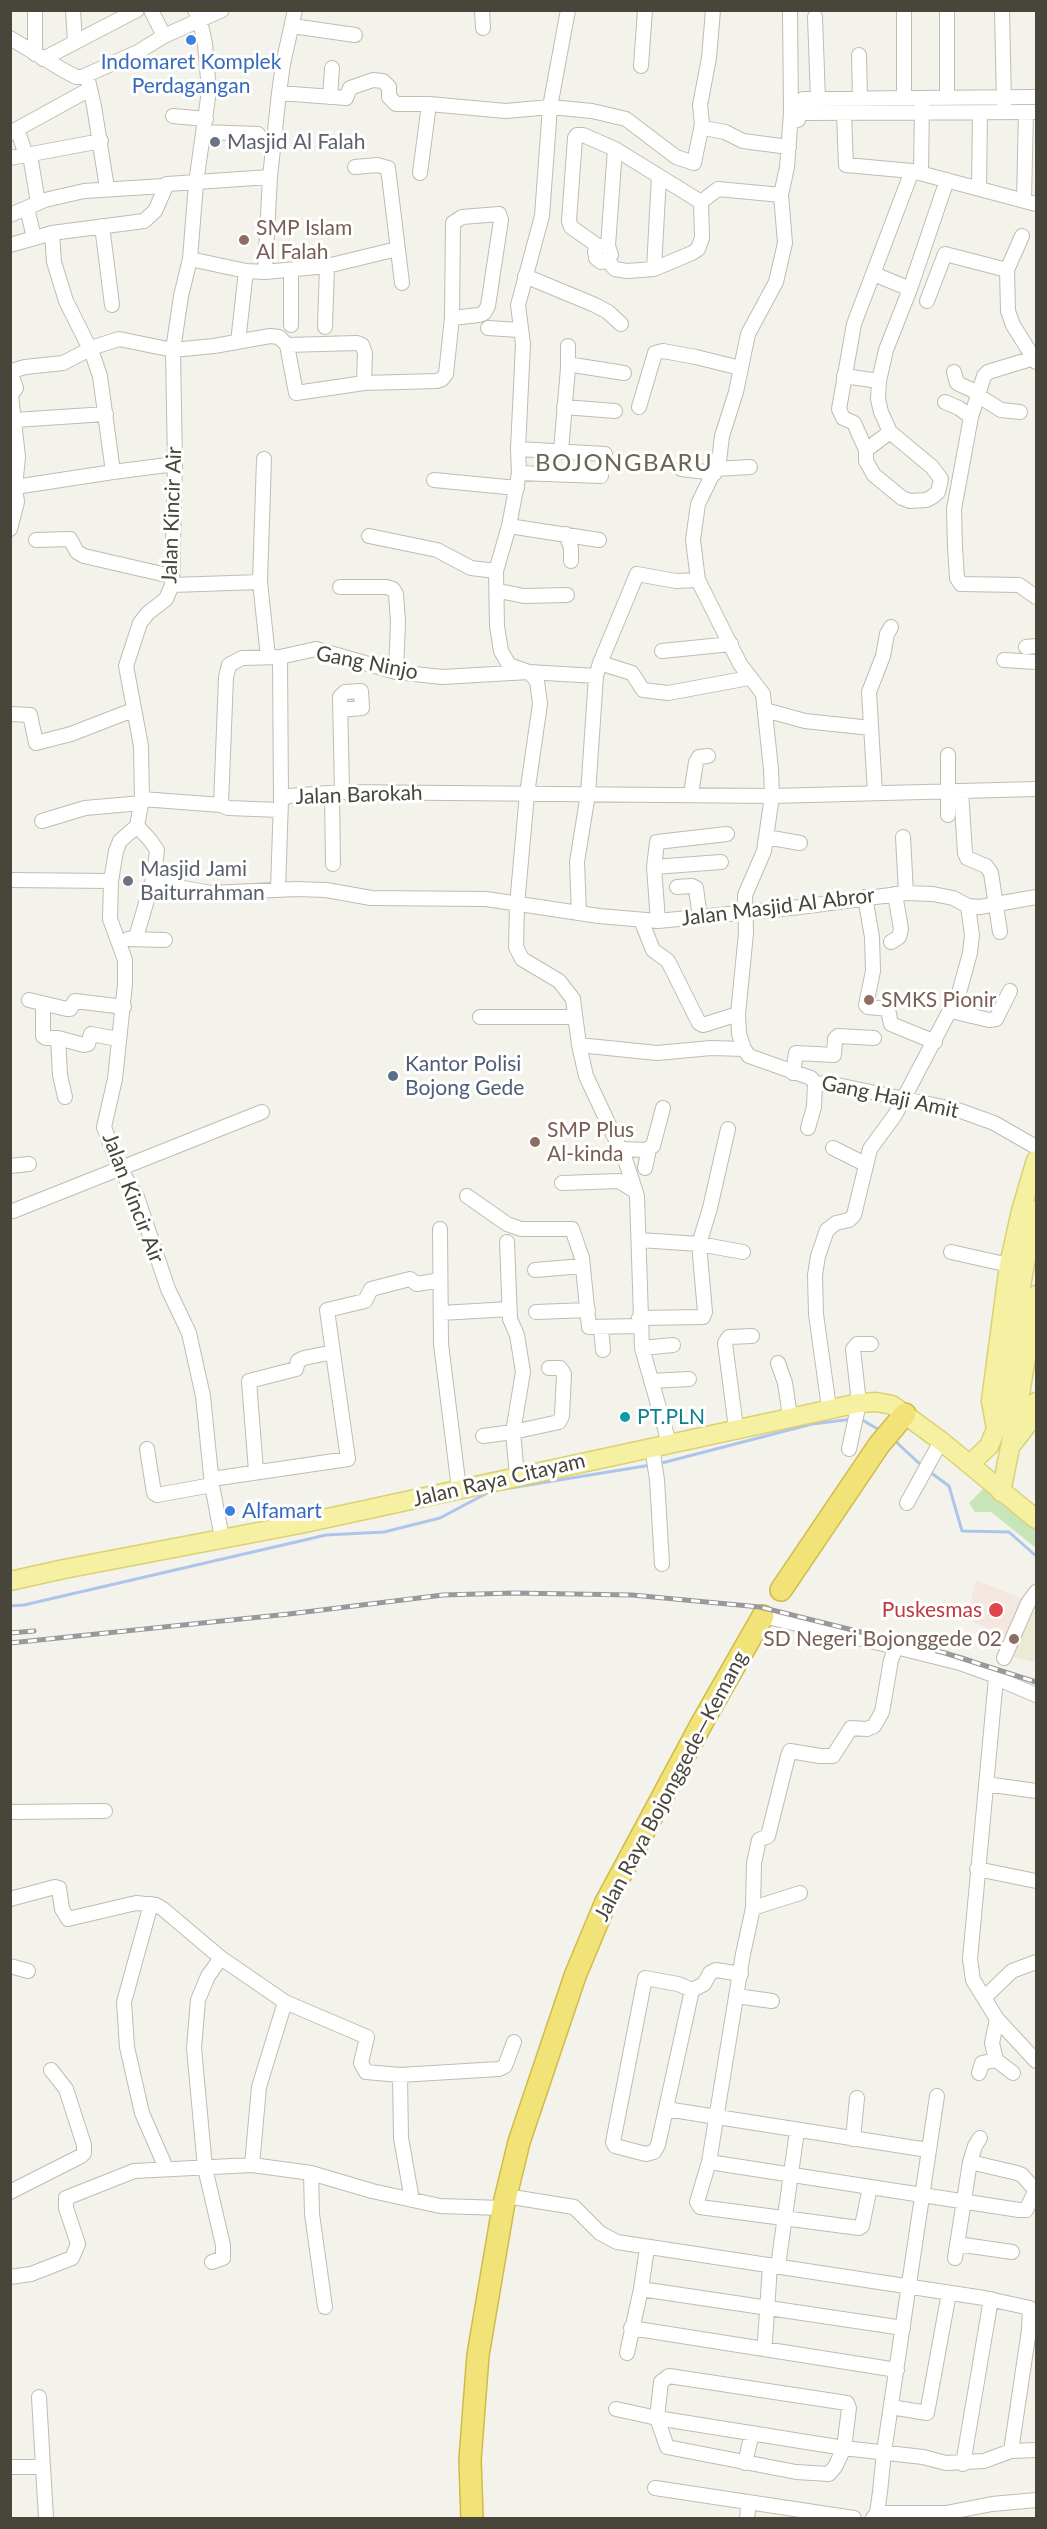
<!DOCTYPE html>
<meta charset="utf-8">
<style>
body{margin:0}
#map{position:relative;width:1047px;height:2529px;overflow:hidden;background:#f4f3eb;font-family:Lato,sans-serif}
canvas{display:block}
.frame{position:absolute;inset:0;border:12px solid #48453a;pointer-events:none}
</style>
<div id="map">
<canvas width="1047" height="2529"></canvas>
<div class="frame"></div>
</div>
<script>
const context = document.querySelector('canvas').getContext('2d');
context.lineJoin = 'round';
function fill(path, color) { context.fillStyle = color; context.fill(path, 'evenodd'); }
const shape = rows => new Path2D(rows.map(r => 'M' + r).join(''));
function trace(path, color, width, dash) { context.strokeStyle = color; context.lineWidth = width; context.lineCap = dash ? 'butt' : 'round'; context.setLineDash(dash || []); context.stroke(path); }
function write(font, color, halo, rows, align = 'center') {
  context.font = font + ' Lato,sans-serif'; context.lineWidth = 6; context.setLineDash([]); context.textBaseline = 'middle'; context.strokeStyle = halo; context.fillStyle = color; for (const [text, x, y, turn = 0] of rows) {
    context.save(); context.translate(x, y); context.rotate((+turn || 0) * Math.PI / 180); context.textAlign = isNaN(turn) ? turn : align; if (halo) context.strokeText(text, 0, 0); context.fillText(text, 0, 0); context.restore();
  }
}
const education = shape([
 [1029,1609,1036,1612,1036,1658,1034,1662,1012,1657]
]);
const medical = shape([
 [976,1580,1027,1601,1009,1638,967,1619]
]);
const green = shape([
 [985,1487,1036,1526,1036,1548,991,1512,975,1512,969,1503]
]);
const stream = shape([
 [859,1418,881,1431],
 [894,1440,922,1466],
 [658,1464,812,1424,853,1419],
 [930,1472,949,1486,962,1531,1009,1532,1036,1556],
 [504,1489,651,1465],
 [10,1606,24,1605,326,1535,384,1532,440,1518,491,1491]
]);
const minor = shape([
 [35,10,35,54],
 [73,10,75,42],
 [151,10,164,36],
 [195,10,200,20,205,44,209,91,196,183,190,259,181,296,173,350,175,464,172,585,166,599,148,613,140,623,126,666,141,746,142,799,137,826,120,841,116,851,111,881,110,919,125,960,125,984,115,1079,104,1127,119,1167,137,1197,168,1289,189,1333,203,1396,212,1485,222,1538],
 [482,10,483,28],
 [713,10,709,58,700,105,702,124,704,128,725,132,743,141,789,147],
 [790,10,791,113,787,167,781,195,785,243,776,282,748,334,736,392,722,436,719,461,698,504,693,540,698,580,740,664,763,694,771,769,772,796,764,851,745,895,746,933,738,1014,739,1034,744,1049,749,1056,811,1078,815,1083,837,1085,958,1110,994,1123,1036,1147],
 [1002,10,1004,104],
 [815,17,818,99],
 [292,26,355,35],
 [10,38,63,70,76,77,82,77,138,52,164,36,222,10],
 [859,55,860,98],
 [43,59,137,10],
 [641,66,645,10],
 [87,76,94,106,107,188],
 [279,93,346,98,350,88,373,80,383,81,389,87,389,97,396,104,429,104,506,111,550,107,592,111,626,119,676,157,694,163,702,124],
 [330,97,332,68],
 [947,97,947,10],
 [904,98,904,10],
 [799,106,804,113,1036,112],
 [844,113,846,165,912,171,1036,204],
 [173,116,206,119],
 [798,120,799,106,803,99,1036,97],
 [17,129,26,155],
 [204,132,258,134],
 [10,133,90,89],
 [30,155,38,203],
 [10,158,101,141],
 [355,167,377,165,388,168,402,283],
 [912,171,854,324,839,409,843,418,854,423,866,450,866,461,874,475,902,498,910,501,926,500,932,497,938,492,941,479,932,467,890,432,881,412,878,399,879,381,886,350,910,289,947,180],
 [420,173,429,104],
 [921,173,922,103],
 [979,189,980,112],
 [1024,201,1026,112],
 [27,208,34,238],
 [10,215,45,200,84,191,164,186],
 [102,226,112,305],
 [52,233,54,262,66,301,92,353,100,376,113,472,175,464],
 [1022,236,1007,270,1008,311,1013,325,1036,362],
 [10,245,52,233,144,221,155,211,167,184,270,177],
 [598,246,571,227,569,221,575,138,577,135,583,135,615,149,701,202,718,189,781,195],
 [606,246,598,246,595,251,596,258,601,262,607,260,611,255,608,246,615,149],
 [190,259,246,271,265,272,327,266,397,249],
 [607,260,615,269,627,271,654,269,692,253,698,249,702,238,701,202],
 [654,269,659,176],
 [265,272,270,177,279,93,283,64,295,10],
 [874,274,910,289],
 [525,276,595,305,608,312,621,324],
 [927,301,945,254,1007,270],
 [291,325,291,271],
 [325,327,327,266],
 [488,328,519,330],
 [238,342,246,271],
 [287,345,296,393,364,383],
 [1034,358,988,372,984,376,971,417,957,493,954,509,955,547,957,578,961,584,1019,585,1036,597],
 [568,368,568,346],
 [954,372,957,383,978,393],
 [844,376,879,381],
 [977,395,1001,410,1020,412],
 [945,402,959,408,971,417],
 [564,407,615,411],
 [639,407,655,353,663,351,696,357,740,368],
 [15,420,106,414],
 [518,449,605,454],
 [866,450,890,432],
 [561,451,568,368,573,365,624,373],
 [264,459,260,582,268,657],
 [681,469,715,473],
 [716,469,750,467],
 [519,473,601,476],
 [434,480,517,488],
 [15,487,113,472],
 [509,526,599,540],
 [10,529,17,502,15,487,18,457,11,395,16,388,11,374,12,371,25,367,63,363,94,347,119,339,173,350,214,346,270,336,279,337,287,345,357,343,362,345,365,353,364,383,437,381,442,379,446,374,452,318,453,223,462,217,499,214,501,220,488,306,484,313,479,315,452,318],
 [566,534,571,548,571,561],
 [369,536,437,550,471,568,496,571],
 [36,540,70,539,77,552,84,556,171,576],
 [172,585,260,582],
 [340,587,386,587,393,589,396,594,398,621,396,672],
 [497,593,504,592,524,596,567,595],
 [1026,647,1036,646],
 [662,651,731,644],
 [1004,660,1036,662],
 [600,663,632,673,643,690,668,693,749,678],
 [529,672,537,681,540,704,527,794,517,905,516,947,522,959,559,981,573,999,579,1045,586,1076,625,1159,637,1196,642,1348,669,1443],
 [529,672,509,665,501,651,497,626,496,571,509,526,519,473,518,449,523,344,518,305,542,216,550,107,568,10],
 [340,710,362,708,361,691,345,692,340,697,342,792],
 [765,710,805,721,871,728],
 [10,714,30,715,36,743,71,734,133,710],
 [948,755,948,815],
 [961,791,965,853,967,858,986,866,991,873,1000,932],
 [332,793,333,864],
 [875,793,869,692,883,656,887,634,891,627],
 [691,794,696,762,699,757,708,756],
 [142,799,221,805],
 [281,800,288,796,342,792,772,796,1036,789],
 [280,810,228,808,221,805,226,677,229,665,242,658,280,657,316,649,396,672,442,677,529,672,596,676],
 [42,821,85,808,142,803],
 [137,826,150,840,157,850,154,876,167,885,211,893,296,889,326,890,371,898,486,899,599,916,658,921,800,907,906,893,933,894,953,898,968,906,980,907,1036,897],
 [766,837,800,843],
 [903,837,906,893],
 [654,867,721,862],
 [10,880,111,881],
 [677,887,692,886,696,888,700,918],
 [278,889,281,800,280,657],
 [865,897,872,937,873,971,866,1005,868,1007,888,1009,891,1024,935,1042],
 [579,913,577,862,588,794,596,676,600,663,637,574,676,581,698,580],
 [641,920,653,950,668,961,699,1023,703,1025,738,1014],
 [658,921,654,867,657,842,727,834],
 [128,939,165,940],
 [132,939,137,934,154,876],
 [891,942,899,937,901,929,895,894],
 [29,1000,67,1009,70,1009,75,1001,124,1007],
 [43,1004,43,1036,46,1038,58,1038,84,1045,88,1044,91,1034,118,1039],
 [951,1011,989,1020,996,1019,1010,991],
 [480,1017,575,1017],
 [58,1038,60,1075,65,1097],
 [579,1045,657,1053,711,1048,744,1049],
 [793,1073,796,1053,834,1055,835,1039,838,1036,874,1038],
 [808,1128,814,1107,815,1083],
 [833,1148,865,1164],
 [620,1149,645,1150,653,1146,663,1108],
 [10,1166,29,1164],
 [645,1168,649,1149],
 [562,1183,619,1181,635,1191],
 [467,1196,507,1224,521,1229,572,1229,582,1258,589,1327,639,1326],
 [13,1211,262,1112],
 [440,1229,441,1344,459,1489],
 [640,1240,699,1244,743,1252],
 [951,1252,1009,1265],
 [535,1270,583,1266],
 [536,1312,588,1310],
 [441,1313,510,1309],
 [639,1318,703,1317,705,1312,699,1244,710,1208,728,1129],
 [601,1328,603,1350],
 [642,1348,673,1345],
 [778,1363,785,1383,790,1416],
 [651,1381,689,1379],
 [829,1408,816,1314,815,1275,818,1256,827,1230,836,1223,849,1220,854,1215,870,1149,895,1115,959,993,970,953,972,935,968,906],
 [736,1428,725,1343,729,1337,752,1336],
 [483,1436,513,1432,523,1372,517,1335,510,1319,507,1242],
 [652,1447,657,1480,662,1564],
 [147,1449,154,1493,157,1495,212,1485],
 [849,1449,859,1403,853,1349,857,1344,871,1344],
 [256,1471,249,1381,296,1369,298,1361,304,1358,333,1352],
 [517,1476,513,1432,559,1422,562,1416,564,1374,560,1368,549,1368],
 [212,1479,348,1459,327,1310,365,1301,371,1289,410,1279,417,1284,440,1280],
 [907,1503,941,1441],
 [763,1616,896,1647],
 [1004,1658,1028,1603,1036,1592],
 [996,1678,1036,1695],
 [986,1784,1036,1791],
 [10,1812,105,1811],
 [977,1869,1036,1881],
 [10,1899,55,1887,59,1888,62,1909,68,1919,136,1903,156,1905,163,1909,221,1958,285,2002,259,2087,252,2165],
 [151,1904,124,2002,127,2047,142,2113,166,2168],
 [753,1908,800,1893],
 [10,1966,28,1971],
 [692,1990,658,2145,654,2152,646,2154,615,2146,613,2142,645,1978,678,1984,692,1990,704,1984,710,1973,716,1970,741,1974],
 [737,1996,772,2001],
 [984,1998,1012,1971,1036,1962],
 [285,2002,367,2037,361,2063,366,2072,400,2075,499,2069,505,2066,514,2042],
 [997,2019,992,2043,996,2060,1013,2073],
 [979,2073,982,2063,996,2060],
 [400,2075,401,2138,412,2200],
 [666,2109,928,2150],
 [853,2139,857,2098],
 [709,2162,1019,2210,1026,2210,1036,2190],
 [970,2162,1017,2173,1022,2175,1036,2191],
 [311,2173,312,2214,325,2307],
 [870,2187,862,2226,859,2228,700,2207,697,2202,709,2162,743,1954,753,1908,754,1863,759,1840,768,1836,788,1756,790,1751,820,1756,833,1756,851,1728,867,1729,874,1726,882,1712,891,1660,896,1647,960,1663,993,1675,996,1678,970,1959,973,1980,997,2019,1036,2061],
 [10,2192,81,2156,84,2153,84,2145,66,2089,51,2070],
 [506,2196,574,2207,600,2233,617,2242,984,2298,1030,2308,1029,2330,1011,2451],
 [957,2244,1012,2252],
 [955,2258,970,2162,975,2146,980,2138],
 [212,2262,223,2258,223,2245,205,2168,194,2048,198,2000,208,1976,221,1958],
 [778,2266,797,2131],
 [10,2277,31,2274,72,2258,78,2244,66,2208,66,2198,134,2171,252,2165,311,2173,372,2191,440,2206,503,2208],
 [641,2289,903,2328],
 [631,2328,897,2370],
 [765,2341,770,2265],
 [627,2353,641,2289,647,2248],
 [669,2376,847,2403,849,2408,844,2448,835,2467,829,2474,796,2472,667,2447,657,2418,661,2382,669,2376],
 [39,2397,43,2467],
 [891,2407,927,2413,949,2293],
 [616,2409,657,2418,844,2448,923,2457,946,2463,984,2461,1011,2451,1036,2450],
 [745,2463,752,2433],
 [963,2464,991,2299],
 [10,2467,43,2467,46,2518],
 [655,2488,854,2518],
 [877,2513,946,2513,992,2504,1036,2500],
 [747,2518,749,2503],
 [873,2518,877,2513,880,2492,884,2452,937,2096]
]);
const major = shape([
 [996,1429,991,1401,1009,1265,1021,1211,1036,1160],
 [1013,1443,1030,1421,1036,1402],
 [970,1464,989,1446,996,1429,1027,1252,1036,1210],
 [1001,1492,1017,1413,1036,1295],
 [10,1581,64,1569,300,1524,859,1403,876,1402,892,1405,941,1441,1036,1519]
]);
const highway = shape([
 [781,1590,879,1445,905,1414],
 [472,2518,470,2460,478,2355,503,2208,519,2142,575,1976,605,1904,703,1721,763,1616]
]);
const rail = shape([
 [10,1633,34,1631],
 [10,1643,289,1614,443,1595,514,1593,632,1595,760,1607,945,1653,1036,1682]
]);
const markers = [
 [191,40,6,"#3f7fe0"],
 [215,142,6,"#6b7280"],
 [244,240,6,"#8d6e63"],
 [128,881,6,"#6b7280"],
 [869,1000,6,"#8d6e63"],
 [393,1076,6,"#5c6f8a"],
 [535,1142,6,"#8d6e63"],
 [625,1417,6,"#0f9aa8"],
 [230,1511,6,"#3f7fe0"],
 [996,1610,8,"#e0444e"],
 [1014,1639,6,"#8d6e63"]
];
const shopNames = [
 ["Indomaret Komplek",191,62],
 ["Perdagangan",191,86],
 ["Alfamart",242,1511,"left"]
];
const worshipNames = [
 ["Masjid Al Falah",227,142],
 ["Masjid Jami",140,869],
 ["Baiturrahman",140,893]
];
const educationNames = [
 ["SMP Islam",256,228],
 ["Al Falah",256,252],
 ["SMKS Pionir",881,1000],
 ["SMP Plus",547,1130],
 ["Al-kinda",547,1154],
 ["SD Negeri Bojonggede 02",1002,1639,"right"]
];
const streetNames = [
 ["Jalan Kincir Air",172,515,-88],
 ["Gang Ninjo",367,663,11],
 ["Jalan Barokah",359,795,-2],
 ["Jalan Masjid Al Abror",778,907,-7],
 ["Gang Haji Amit",890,1097,12],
 ["Jalan Kincir Air",133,1198,69],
 ["Jalan Raya Citayam",499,1480,-13],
 ["Jalan Raya Bojonggede—Kemang",671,1786,-62]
];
const serviceNames = [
 ["Kantor Polisi",405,1064],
 ["Bojong Gede",405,1088]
];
const cultureNames = [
 ["PT.PLN",637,1417]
];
const healthNames = [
 ["Puskesmas",982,1610]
];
const quarterNames = [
 ["BOJONGBARU",624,463]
];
fill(education, '#ecead7');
fill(medical, '#f3e7e0');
fill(green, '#c7e5b8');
trace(stream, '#aec5eb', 3);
trace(minor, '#bfbdae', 16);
trace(major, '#dbd173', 21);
trace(highway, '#d1bb48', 24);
trace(minor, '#fff', 14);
trace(major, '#f6f0a3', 18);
trace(highway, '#f2e379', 21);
trace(rail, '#999', 5);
trace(rail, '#fff', 3, [9]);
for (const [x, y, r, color] of markers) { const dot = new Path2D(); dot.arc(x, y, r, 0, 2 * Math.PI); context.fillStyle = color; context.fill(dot); trace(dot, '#fff', 2); }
write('21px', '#366cbe', '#fff', shopNames);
write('21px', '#5b616d', '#fff', worshipNames, 'left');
write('21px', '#785e54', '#fff', educationNames, 'left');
write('21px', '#48453a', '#fff', streetNames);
write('21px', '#4e5e75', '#fff', serviceNames, 'left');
write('21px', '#0d838f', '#fff', cultureNames, 'left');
write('21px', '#be3a42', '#fff', healthNames, 'right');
context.letterSpacing = '1.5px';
write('24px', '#6a6552', '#fff', quarterNames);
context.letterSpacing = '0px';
</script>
